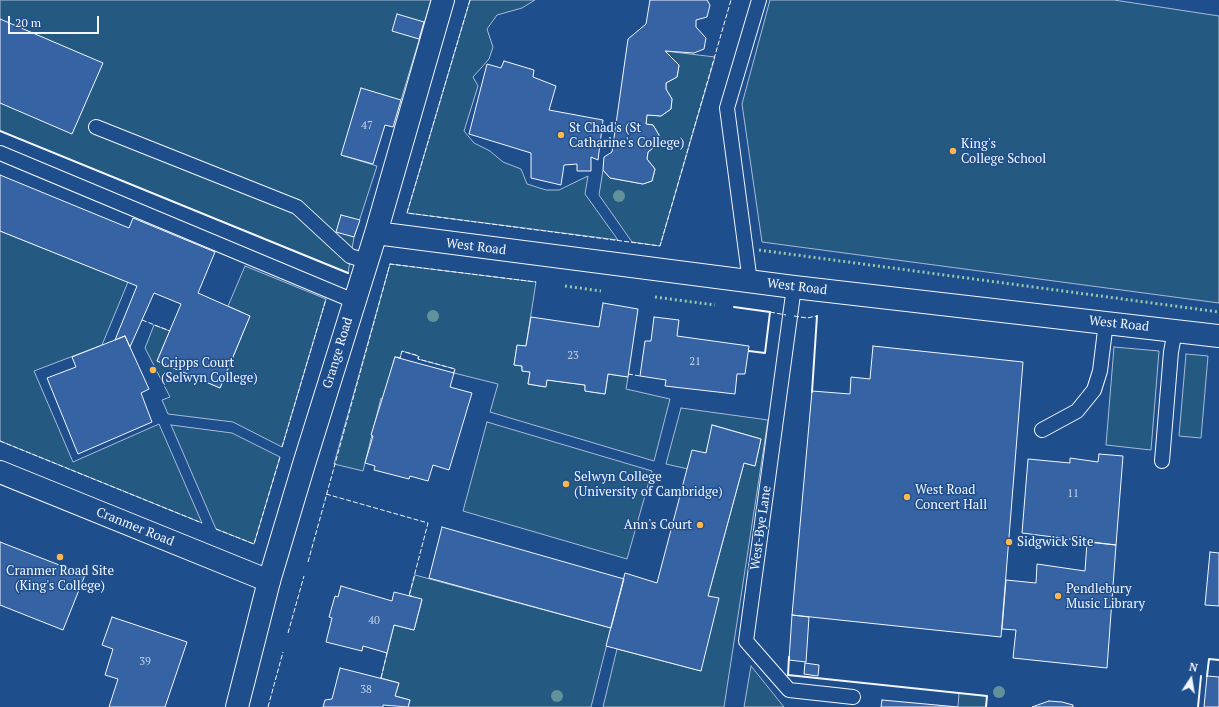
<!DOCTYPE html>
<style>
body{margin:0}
#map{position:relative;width:1219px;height:707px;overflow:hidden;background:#1f4e8c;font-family:"PT Serif",serif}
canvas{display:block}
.north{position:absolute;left:1171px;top:659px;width:40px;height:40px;-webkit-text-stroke:3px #1f4e8c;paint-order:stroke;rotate:12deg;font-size:11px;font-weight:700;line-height:16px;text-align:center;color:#f2f6ff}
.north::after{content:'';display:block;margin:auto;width:14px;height:18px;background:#f2f6ff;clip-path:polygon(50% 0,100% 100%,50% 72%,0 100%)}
.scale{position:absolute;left:8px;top:16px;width:91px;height:18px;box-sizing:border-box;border:2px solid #f2f6ff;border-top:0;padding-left:5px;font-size:12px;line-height:14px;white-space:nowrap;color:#f2f6ff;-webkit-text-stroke:3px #1f4e8c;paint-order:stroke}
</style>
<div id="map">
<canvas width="1219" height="707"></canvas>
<div class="north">N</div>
<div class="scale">20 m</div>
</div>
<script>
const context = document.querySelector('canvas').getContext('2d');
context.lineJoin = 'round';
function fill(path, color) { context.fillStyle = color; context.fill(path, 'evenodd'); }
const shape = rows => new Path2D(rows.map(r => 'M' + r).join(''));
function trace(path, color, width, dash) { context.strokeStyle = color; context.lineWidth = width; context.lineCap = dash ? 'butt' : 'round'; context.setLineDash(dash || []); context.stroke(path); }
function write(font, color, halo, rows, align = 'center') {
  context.font = font + ' "PT Serif",serif'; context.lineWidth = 3; context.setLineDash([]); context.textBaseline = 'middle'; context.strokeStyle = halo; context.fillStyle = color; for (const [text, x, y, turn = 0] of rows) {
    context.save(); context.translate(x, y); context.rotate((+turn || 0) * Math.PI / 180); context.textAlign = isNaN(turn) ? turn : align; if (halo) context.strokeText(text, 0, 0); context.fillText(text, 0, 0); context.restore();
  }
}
const green = shape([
 [0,0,431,0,401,100,341,155,377,166,354,237,348,273,0,131,0,0],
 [470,0,535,0,522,8,497,15,487,29,493,47,489,59,473,77,478,86,464,131,474,143,490,151,503,162,521,169,527,184,546,190,559,190,588,176,585,194,618,240,407,213,470,0],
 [770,0,1114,0,1219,16,1219,303,762,242,742,104,770,0],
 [665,51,715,57,660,246,632,242,599,195,603,170,610,178,643,184,652,181,655,169,647,159,648,152,658,144,659,135,653,125,646,124,647,115,661,116,671,109,672,99,666,89,666,83,677,77,679,66,665,51],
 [0,231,128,282,102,345,34,371,73,462,159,424,202,523,0,441,0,231],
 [390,264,536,282,526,346,517,346,514,365,522,366,522,371,530,372,528,384,545,387,547,380,585,385,585,391,605,394,608,374,628,377,626,389,670,399,654,461,490,412,498,384,454,373,455,369,418,359,418,356,402,351,400,358,395,357,383,399,381,398,363,471,334,464,390,264],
 [245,266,326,299,282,447,233,422,168,414,162,400,170,397,145,348,154,325,170,331,157,361,220,388,250,316,228,306,245,266],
 [1114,347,1159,351,1151,450,1106,445,1114,347],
 [1186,354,1208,356,1201,438,1179,436,1186,354],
 [681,408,768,420,724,707,603,707,617,649,701,671,708,596,744,463,755,466,761,439,713,425,706,453,688,469,666,464,681,408],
 [487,422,652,471,627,559,463,511,487,422],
 [171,425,232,433,280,457,254,544,216,529,171,425],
 [415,575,611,628,591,707,408,707,410,700,395,696,399,683,381,678,394,625,414,630,422,600,409,596,415,575],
 [751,666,784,707,744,707,751,666],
 [959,693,987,696,986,707,958,707,959,693]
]);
const building = shape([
 [650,0,707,0,710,5,707,17,696,20,696,27,706,38,704,49,694,53,665,51,679,65,677,77,666,83,666,89,672,99,671,109,661,116,647,115,646,124,653,125,659,135,658,144,648,152,647,159,655,169,652,181,643,184,610,178,603,170,604,157,612,152,628,39,646,24,650,0],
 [397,14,424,22,419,39,392,31,397,14],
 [0,19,103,63,72,134,0,103,0,19],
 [504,61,534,70,533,77,556,86,549,110,603,120,598,160,591,157,591,171,577,171,577,164,564,165,561,185,531,178,531,153,469,134,487,64,501,68,504,61],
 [361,88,401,100,393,127,385,125,373,164,341,155,361,88],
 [0,175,129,228,133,218,215,252,198,293,250,316,220,388,157,361,181,304,154,293,130,347,125,336,115,340,137,286,0,231,0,175],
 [341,215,360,220,354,237,336,232,341,215],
 [603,303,638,309,628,377,608,374,605,394,585,391,585,385,547,380,546,387,528,384,530,372,522,371,522,366,514,365,517,345,526,346,531,317,599,327,603,303],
 [654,317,679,320,677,336,749,346,745,374,737,374,735,394,665,386,666,380,640,376,645,341,651,341,654,317],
 [125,336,149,389,141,393,152,422,78,454,47,378,76,367,72,357,125,336],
 [873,346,1023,362,1001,637,792,615,812,391,850,394,851,377,870,379,873,346],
 [395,357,454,373,450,387,472,393,449,470,433,465,428,481,410,476,409,479,374,470,375,466,365,463,373,436,371,435,395,357],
 [712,425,761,439,755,466,744,463,708,596,719,598,701,671,606,646,625,573,657,583,692,450,706,453,712,425],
 [1099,454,1123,456,1116,545,1022,533,1028,459,1070,463,1070,458,1098,462,1099,454],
 [442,527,624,579,611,628,429,578,442,527],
 [0,542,85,575,63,630,0,605,0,542],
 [1087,542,1116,545,1107,668,1013,658,1016,630,1002,629,1006,580,1036,583,1037,564,1085,571,1087,542],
 [1210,552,1219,553,1219,606,1205,605,1210,552],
 [341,586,392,601,394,592,422,599,414,630,394,625,387,653,363,646,362,651,326,642,332,618,329,617,335,596,338,597,341,586],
 [792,615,809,617,806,662,789,660,792,615],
 [112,617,187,642,165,707,109,707,118,679,105,675,113,649,102,645,112,617],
 [805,663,819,665,818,676,804,674,805,663],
 [340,668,399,683,395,696,410,700,408,707,383,705,383,707,323,707,325,700,332,699,340,668],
 [1207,676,1219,677,1219,707,1204,707,1207,676],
 [882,700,958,707,881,707,882,700],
 [1049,701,1062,702,1073,705,1073,707,1032,707,1049,701]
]);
const service = shape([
 [96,127,297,207,350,256,366,261],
 [0,153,354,301],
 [750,282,727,108,759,0],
 [794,287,746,641,789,690,853,697],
 [1042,430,1077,411,1094,390,1100,371,1106,322],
 [1162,461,1171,352,1175,330]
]);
const minor = shape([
 [0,472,269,581]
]);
const tertiary = shape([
 [376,233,794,287,1219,336],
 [237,707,269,581,304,464,376,233,443,0]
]);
const hedge = shape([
 [759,250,1219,312],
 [565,286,601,291],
 [655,297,715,305]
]);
const fence = shape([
 [470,0,407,213,660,246,731,0],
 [770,312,786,315],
 [794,316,807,318,817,316],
 [142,320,170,331],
 [397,357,400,358,402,351,419,356,418,359,455,369,453,375],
 [628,374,640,376],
 [0,441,202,523],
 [282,447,326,299],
 [326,494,428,523,409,596,412,596],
 [216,529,254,544,280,457],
 [308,562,390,264,536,282],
 [288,633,304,576],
 [381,678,387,653],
 [268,707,283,652]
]);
const wall = shape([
 [0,131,348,273],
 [734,307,770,312,765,353,749,351],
 [812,392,817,316],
 [789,657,788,675,987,696,986,707],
 [1207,676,1209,659,1219,660],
 [1198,707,1201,676]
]);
const trees = [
 [619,196],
 [433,316],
 [999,692],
 [557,696]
];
const markers = [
 [561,135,4,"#ffb74d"],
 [953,151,4,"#ffb74d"],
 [153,370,4,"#ffb74d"],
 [566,484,4,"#ffb74d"],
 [907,497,4,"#ffb74d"],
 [700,525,4,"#ffb74d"],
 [1009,542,4,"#ffb74d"],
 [60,557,4,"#ffb74d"],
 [1058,596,4,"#ffb74d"]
];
const numberNames = [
 ["47",367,126],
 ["23",573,356],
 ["21",695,362],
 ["11",1073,494],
 ["40",374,621],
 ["39",145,662],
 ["38",366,690]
];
const poiNames = [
 ["St Chad's (St",569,128],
 ["Catharine's College)",569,143],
 ["King's",961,144],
 ["College School",961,159],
 ["Cripps Court",161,363],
 ["(Selwyn College)",161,378],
 ["Selwyn College",574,477],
 ["(University of Cambridge)",574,492],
 ["West Road",915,490],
 ["Concert Hall",915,505],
 ["Ann's Court",692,525,"right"],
 ["Sidgwick Site",1017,542],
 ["Cranmer Road Site",60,571,"center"],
 ["(King's College)",60,586,"center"],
 ["Pendlebury",1066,589],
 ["Music Library",1066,604]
];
const streetNames = [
 ["West Road",476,247,7],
 ["West Road",797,287,7],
 ["West Road",1119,324,6],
 ["Grange Road",338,353,-73],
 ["Cranmer Road",135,527,22],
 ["West-Bye Lane",761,528,-82]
];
fill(green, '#245a82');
trace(green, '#a8bbd7', 1);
fill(building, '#3563a3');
trace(building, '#f2f6ff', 1);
trace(service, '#f2f6ff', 16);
trace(minor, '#f2f6ff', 24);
trace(tertiary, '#f2f6ff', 24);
trace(service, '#1f4e8c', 14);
trace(minor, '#1f4e8c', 22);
trace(tertiary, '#1f4e8c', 22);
trace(hedge, '#97c8a6', 3, [2, 3]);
trace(fence, '#f2f6ff', 1, [5, 2]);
trace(wall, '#f2f6ff', 2);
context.fillStyle = '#61919a';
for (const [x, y] of trees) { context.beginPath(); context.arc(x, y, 6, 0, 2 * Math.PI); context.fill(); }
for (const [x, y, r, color] of markers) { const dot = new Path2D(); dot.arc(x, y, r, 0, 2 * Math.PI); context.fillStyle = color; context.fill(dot); trace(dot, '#1f4e8c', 1.5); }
write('11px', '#c3d1e8', null, numberNames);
write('13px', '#f2f6ff', '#1f4e8c', poiNames, 'left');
write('13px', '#f2f6ff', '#1f4e8c', streetNames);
</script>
